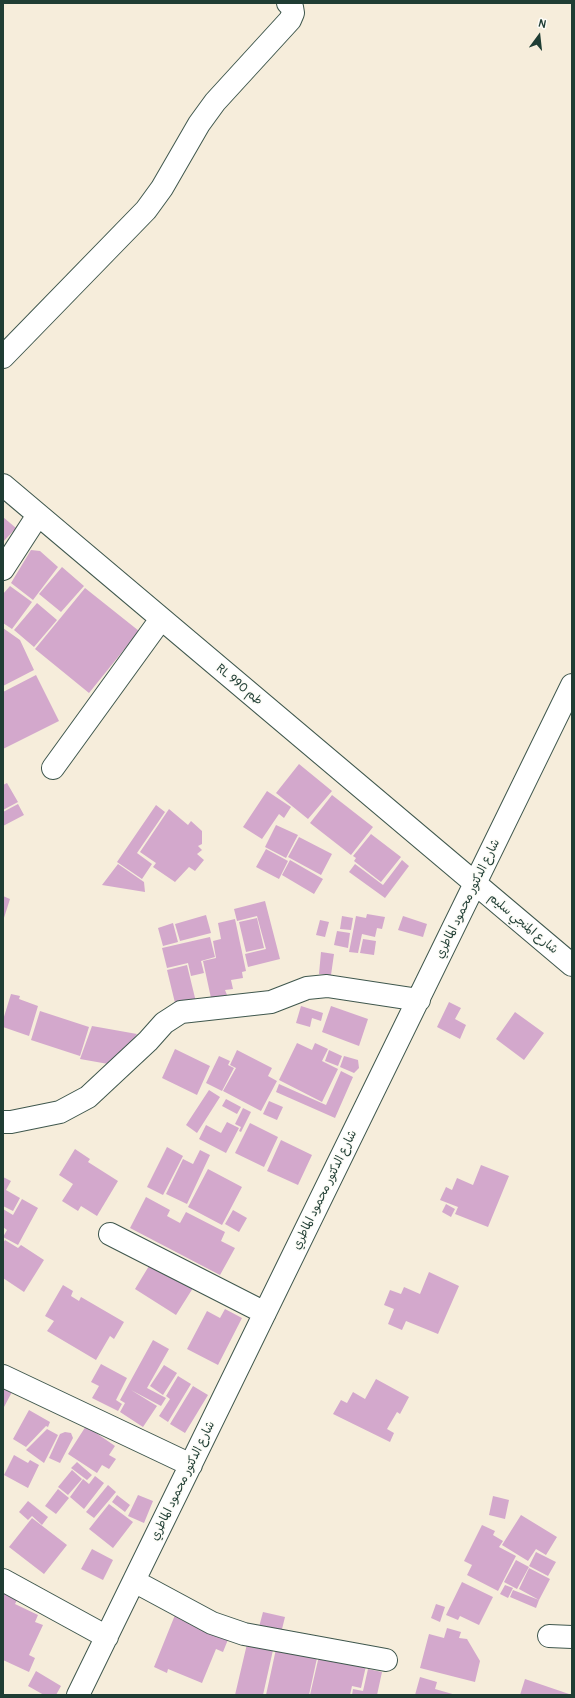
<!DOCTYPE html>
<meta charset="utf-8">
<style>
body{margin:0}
#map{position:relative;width:575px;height:1698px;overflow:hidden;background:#f6eddb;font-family:Pangolin,sans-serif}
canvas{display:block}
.frame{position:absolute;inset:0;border:4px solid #1f3d34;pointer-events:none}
.north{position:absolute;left:519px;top:16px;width:40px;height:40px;-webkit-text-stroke:3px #fdfcf7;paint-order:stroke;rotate:15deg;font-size:11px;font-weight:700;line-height:16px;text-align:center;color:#1f3d34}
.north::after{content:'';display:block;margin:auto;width:14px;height:18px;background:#1f3d34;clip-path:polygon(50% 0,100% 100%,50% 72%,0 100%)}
</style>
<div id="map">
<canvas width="575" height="1698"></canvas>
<div class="frame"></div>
<div class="north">N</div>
</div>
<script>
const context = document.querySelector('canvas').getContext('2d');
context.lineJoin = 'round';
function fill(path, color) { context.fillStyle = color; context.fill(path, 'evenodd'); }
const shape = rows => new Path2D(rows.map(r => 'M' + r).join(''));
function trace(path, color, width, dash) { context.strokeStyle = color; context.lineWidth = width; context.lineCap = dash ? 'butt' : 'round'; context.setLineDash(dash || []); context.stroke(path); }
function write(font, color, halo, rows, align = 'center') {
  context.font = font + ' Pangolin,"Playpen Sans Arabic",sans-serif'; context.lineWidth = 3; context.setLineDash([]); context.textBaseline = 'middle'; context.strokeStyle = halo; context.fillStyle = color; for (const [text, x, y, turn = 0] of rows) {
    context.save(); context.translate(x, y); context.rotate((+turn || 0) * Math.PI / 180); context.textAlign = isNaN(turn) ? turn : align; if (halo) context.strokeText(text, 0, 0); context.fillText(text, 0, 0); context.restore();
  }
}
const building = shape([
 [3,517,16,528,3,542],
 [31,550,40,551,58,567,33,600,11,583],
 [62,567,84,586,61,612,39,594],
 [10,586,32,602,12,629,3,623,3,594],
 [85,588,139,631,89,693,35,649],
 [37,603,57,620,34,647,14,630],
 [3,628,20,640,34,670,3,686],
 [36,675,59,721,3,749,3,692],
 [299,764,332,791,308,819,276,793],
 [7,783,18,802,3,810,3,785],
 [267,791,291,807,284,818,279,814,262,839,243,827],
 [332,795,373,827,351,855,310,823],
 [18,804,24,815,3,826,3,812],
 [156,805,165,812,137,853,152,864,142,879,117,862],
 [169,809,188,825,191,821,202,831,202,844,198,846,202,850,197,854,204,860,195,871,189,867,175,882,153,867,156,863,140,852],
 [276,825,298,835,286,858,265,847],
 [371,834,401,857,381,882,354,861,356,858,353,856],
 [299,837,332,854,321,875,288,857],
 [266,849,288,861,279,879,256,867],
 [290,860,323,879,314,894,282,875],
 [402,860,409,866,385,898,349,872,355,864,383,885],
 [118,864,144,882,145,892,102,885],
 [3,896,10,899,3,921],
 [265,901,280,959,248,967,245,954,266,949,257,916,237,921,234,909],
 [367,914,385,917,382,929,377,928,375,937,362,934,358,953,349,952,356,916,366,918],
 [206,915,211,933,180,941,175,924],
 [342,916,353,918,351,930,340,929],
 [403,916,427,924,423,937,398,930],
 [257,918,264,948,246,952,239,922],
 [235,919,246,971,242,972,243,978,231,980,233,989,225,990,227,995,211,998,203,961,216,958,213,941,221,939,218,923],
 [320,920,329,922,325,937,316,935],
 [173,923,178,942,163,946,158,928],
 [337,931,350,933,348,948,334,945],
 [210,937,215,957,201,961,204,973,191,976,188,963,167,968,162,948],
 [363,939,376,941,374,955,360,953],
 [321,952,334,954,331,975,319,974],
 [187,965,196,1002,176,1007,167,970],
 [11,994,20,996,19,999,38,1006,29,1036,3,1027,3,1020],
 [449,1002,461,1008,455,1019,466,1025,460,1039,437,1027],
 [301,1006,323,1013,321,1021,312,1018,310,1027,296,1023],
 [331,1006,368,1019,359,1046,322,1032],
 [40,1011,89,1027,80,1056,31,1040],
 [515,1012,544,1033,524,1060,496,1039],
 [92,1026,137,1034,114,1065,80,1059],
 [297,1043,312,1050,315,1043,328,1049,322,1061,338,1069,322,1102,279,1080],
 [175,1049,210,1066,197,1095,162,1078],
 [237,1050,272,1068,268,1076,277,1081,261,1111,223,1091,236,1068,230,1065],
 [329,1050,342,1056,338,1066,325,1061],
 [219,1056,230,1061,228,1065,234,1068,222,1091,206,1083],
 [344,1056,358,1060,359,1068,354,1073,340,1067],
 [341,1071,353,1077,335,1118,276,1092,279,1084,326,1105],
 [209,1090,220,1097,197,1133,186,1125],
 [226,1099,241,1107,237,1114,222,1106],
 [269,1101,283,1107,277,1120,263,1114],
 [243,1108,251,1112,241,1132,239,1131,241,1127,235,1124],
 [227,1122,239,1128,226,1153,199,1139,206,1125,221,1133],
 [250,1123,278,1137,264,1167,235,1153],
 [281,1140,312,1155,298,1185,267,1171],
 [167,1147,183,1156,163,1195,147,1187],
 [75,1149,90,1159,88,1162,118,1181,97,1216,81,1206,78,1211,62,1201,73,1184,59,1175],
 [200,1150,210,1155,187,1204,166,1194,183,1159,193,1164],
 [481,1165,509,1176,488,1227,455,1214,458,1207,440,1200,446,1187,452,1190,457,1178,473,1185],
 [208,1169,242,1187,222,1225,188,1207],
 [3,1177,11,1181,6,1190,20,1198,13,1211,3,1206],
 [146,1197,170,1210,167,1216,180,1223,186,1212,225,1232,221,1241,235,1248,220,1275,130,1228],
 [22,1199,38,1208,18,1245,3,1237,7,1230,3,1227,3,1209,13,1215],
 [446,1204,455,1209,451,1217,442,1212],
 [233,1210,247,1218,239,1232,225,1224],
 [5,1240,18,1248,21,1245,44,1260,24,1292,3,1278,3,1243],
 [152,1261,193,1288,176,1315,135,1289],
 [429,1272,459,1286,438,1334,406,1321,402,1330,388,1324,394,1309,384,1305,390,1290,401,1294,404,1287,420,1294],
 [63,1285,73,1291,71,1296,79,1301,81,1297,124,1322,114,1339,110,1336,96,1360,47,1331,54,1321,45,1316],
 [225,1309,242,1318,218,1365,187,1349,207,1311,220,1318],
 [153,1340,169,1349,147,1388,166,1398,161,1406,131,1390,157,1406,143,1427,120,1412,125,1403,120,1400],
 [101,1364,127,1378,116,1400,122,1404,118,1411,92,1398,99,1386,91,1382],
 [164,1365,177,1373,163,1395,150,1386],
 [178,1376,191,1384,168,1422,159,1416,170,1399,166,1396],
 [376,1379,409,1397,400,1414,397,1412,387,1429,394,1433,390,1442,333,1414,341,1400,347,1403,353,1392,365,1399],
 [193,1386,208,1395,185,1433,170,1424],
 [3,1387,12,1392,4,1407,3,1406],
 [29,1410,50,1422,48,1427,46,1426,26,1447,13,1439],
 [86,1426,115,1446,109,1455,116,1459,109,1469,102,1465,97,1473,68,1454],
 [47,1429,58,1435,44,1463,26,1450],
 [65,1432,71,1433,73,1438,60,1463,49,1458,60,1434],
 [14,1455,28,1463,30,1460,39,1465,28,1488,4,1475],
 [77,1462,92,1475,87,1480,71,1468],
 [72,1470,82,1479,68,1495,58,1487],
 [95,1476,104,1483,84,1509,70,1497,83,1479,89,1484],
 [108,1485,116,1492,94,1518,86,1512],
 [58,1489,69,1498,56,1514,45,1506],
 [117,1495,130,1505,125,1512,112,1502],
 [138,1495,153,1501,144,1523,128,1516],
 [493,1496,509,1500,505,1519,489,1515],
 [28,1501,48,1517,42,1525,32,1516,28,1520,19,1512],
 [109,1504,133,1522,113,1548,89,1529],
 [521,1515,557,1537,546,1555,536,1549,528,1561,502,1545],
 [32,1518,67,1545,44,1574,9,1547],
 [482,1525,495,1531,493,1535,503,1541,499,1547,516,1556,498,1591,467,1575,472,1565,464,1561],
 [92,1549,113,1560,103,1580,81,1569],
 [536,1552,556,1562,548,1576,529,1566],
 [516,1560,529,1567,517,1589,504,1582],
 [529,1568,550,1579,539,1600,519,1589],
 [462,1582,493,1597,479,1625,460,1616,458,1620,446,1615],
 [505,1585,513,1588,508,1598,500,1594],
 [3,1589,20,1594,15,1604,38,1615,35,1622,43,1625,29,1655,35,1658,29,1672,3,1660],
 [513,1590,539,1600,536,1608,510,1597],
 [436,1604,445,1607,440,1622,431,1618],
 [263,1612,285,1617,281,1633,259,1627],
 [175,1615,229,1637,223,1652,216,1649,202,1683,168,1669,167,1673,154,1667],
 [447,1628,461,1632,459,1638,467,1639,480,1661,475,1682,420,1668,429,1634,444,1638],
 [247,1644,273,1650,263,1695,235,1695],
 [276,1649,317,1658,309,1695,266,1695],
 [319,1656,366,1666,361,1688,352,1686,350,1695,310,1695],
 [368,1669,382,1672,377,1695,352,1695,353,1689,363,1691],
 [36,1671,61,1686,56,1695,44,1695,28,1686],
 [420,1677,437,1682,435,1689,456,1695,415,1695],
 [525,1679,569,1694,568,1695,520,1695]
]);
const minor = shape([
 [3,357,146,210,162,188,199,124,215,102,290,20,293,13,292,7,288,3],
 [3,485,572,965],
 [3,569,38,515],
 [53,768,161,619],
 [3,1122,11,1122,60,1112,88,1097,148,1041,164,1023,181,1012,271,1002,307,988,327,986,419,1000],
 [110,1234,265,1313],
 [3,1376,191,1465],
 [3,1580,107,1637],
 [134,1581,212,1623,244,1634,386,1660],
 [549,1636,572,1637],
 [78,1695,572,685]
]);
const streetNames = [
 ["RL طم 990",239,685,40],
 ["شارع الدكتور محمود الماطري",468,899,-64],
 ["شارع المنجي سليم",523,924,40],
 ["شارع الدكتور محمود الماطري",325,1190,-64],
 ["شارع الدكتور محمود الماطري",183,1481,-64]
];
fill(building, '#d3a8cc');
trace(minor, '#3f574d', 24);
trace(minor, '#fff', 22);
write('12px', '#1f3d34', '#fdfcf7', streetNames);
</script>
